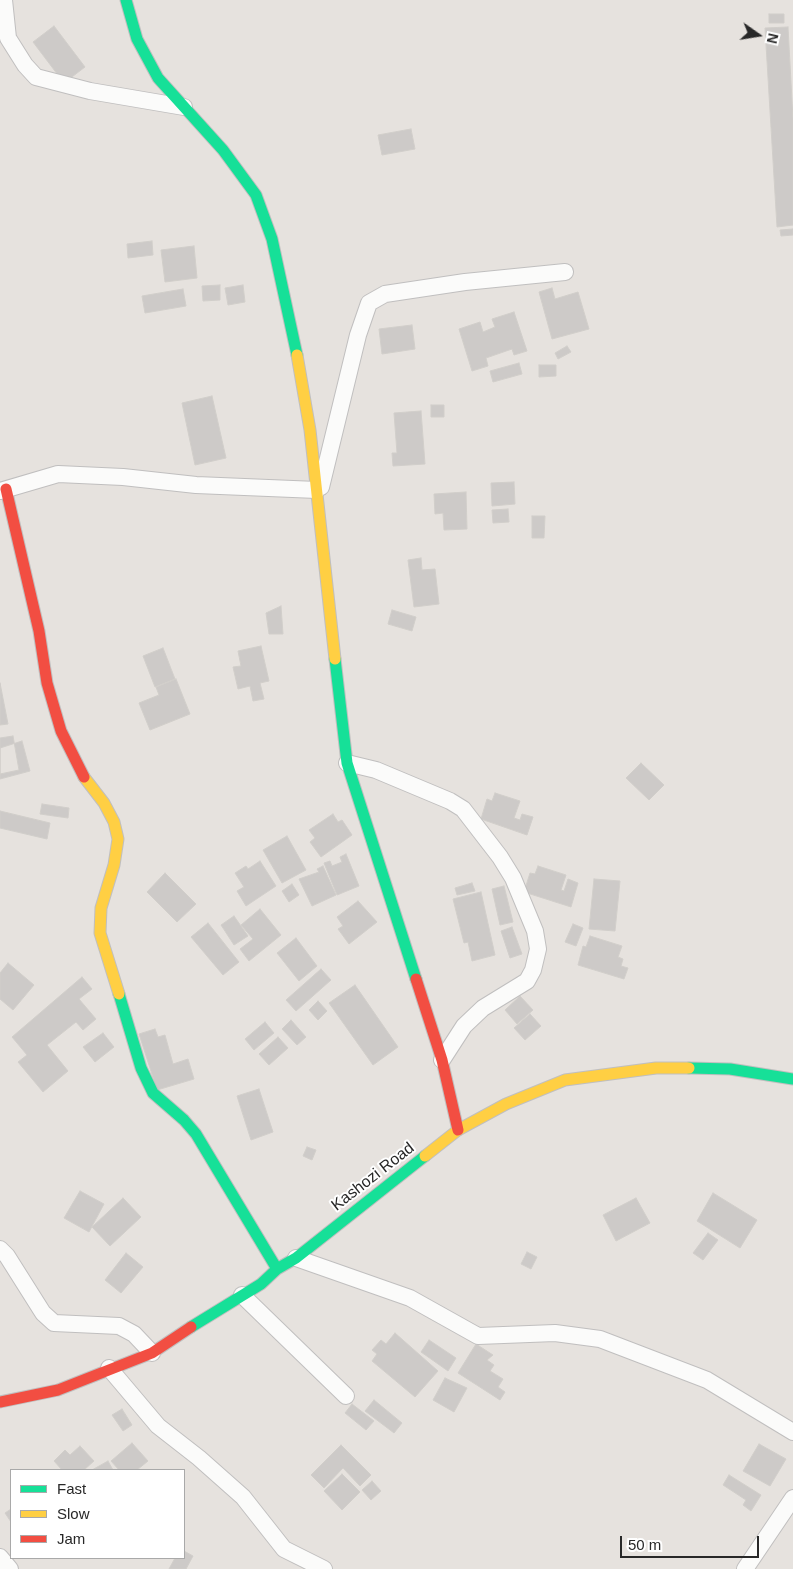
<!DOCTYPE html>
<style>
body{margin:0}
#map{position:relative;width:793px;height:1569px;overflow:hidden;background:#e6e2de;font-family:Helvetica,sans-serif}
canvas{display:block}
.legend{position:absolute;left:10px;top:1469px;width:175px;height:90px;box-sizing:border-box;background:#fff;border:1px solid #a9a9a9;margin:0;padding:6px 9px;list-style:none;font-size:15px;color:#282828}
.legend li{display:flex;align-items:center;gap:10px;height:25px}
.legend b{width:25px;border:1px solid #a9a9a9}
.north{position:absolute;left:733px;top:10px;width:50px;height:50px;-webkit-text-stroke:4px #fff;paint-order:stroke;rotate:103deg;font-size:14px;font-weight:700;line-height:20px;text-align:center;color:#282828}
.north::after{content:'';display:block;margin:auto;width:18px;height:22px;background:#282828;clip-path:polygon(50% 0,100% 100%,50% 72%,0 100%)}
.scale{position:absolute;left:620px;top:1536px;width:139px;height:22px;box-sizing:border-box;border:2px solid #282828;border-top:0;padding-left:6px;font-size:15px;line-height:18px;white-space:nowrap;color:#282828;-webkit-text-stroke:4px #fff;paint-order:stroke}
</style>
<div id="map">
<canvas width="793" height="1569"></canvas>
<ul class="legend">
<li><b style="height:6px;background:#16e098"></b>Fast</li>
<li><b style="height:6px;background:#ffcf43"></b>Slow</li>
<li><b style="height:6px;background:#f24e42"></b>Jam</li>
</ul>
<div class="north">N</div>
<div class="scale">50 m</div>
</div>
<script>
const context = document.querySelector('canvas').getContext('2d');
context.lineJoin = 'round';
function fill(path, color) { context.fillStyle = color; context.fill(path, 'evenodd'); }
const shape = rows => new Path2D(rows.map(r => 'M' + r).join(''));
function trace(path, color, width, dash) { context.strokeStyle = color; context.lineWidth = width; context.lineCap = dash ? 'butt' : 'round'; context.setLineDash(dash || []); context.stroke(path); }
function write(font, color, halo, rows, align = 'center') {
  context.font = font + ' Helvetica,sans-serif'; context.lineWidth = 4; context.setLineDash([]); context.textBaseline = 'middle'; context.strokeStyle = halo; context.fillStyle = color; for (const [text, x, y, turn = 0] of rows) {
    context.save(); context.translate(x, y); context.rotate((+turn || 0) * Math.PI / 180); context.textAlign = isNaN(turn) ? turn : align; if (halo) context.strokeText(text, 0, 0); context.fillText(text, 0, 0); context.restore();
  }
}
const building = shape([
 [769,14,784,14,784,23,769,23,769,14],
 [54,26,85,67,64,83,33,42,54,26],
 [788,27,793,119,793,225,777,227,765,28,788,27],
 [411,129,415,149,382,155,378,135,411,129],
 [793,229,793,235,781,236,780,230,793,229],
 [152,241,153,255,128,258,127,244,152,241],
 [194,246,197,278,165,282,161,250,194,246],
 [220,285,220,300,203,301,202,286,220,285],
 [243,285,245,302,228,305,225,288,243,285],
 [552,288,555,299,578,292,589,329,552,339,539,292,552,288],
 [183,289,186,306,145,313,142,296,183,289],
 [514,312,527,351,514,355,512,349,486,358,488,366,472,371,459,329,480,322,483,332,495,327,492,319,514,312],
 [412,325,415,349,382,354,379,329,412,325],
 [567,346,571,352,558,359,555,353,567,346],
 [519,363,522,374,493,382,490,371,519,363],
 [539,365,556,365,556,376,539,377,539,365],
 [212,396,226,458,195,465,182,403,212,396],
 [431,405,444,405,444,417,431,417,431,405],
 [421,411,425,464,393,466,392,453,397,453,394,413,421,411],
 [514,482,515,504,492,506,491,483,514,482],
 [466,492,467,529,444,530,443,513,435,514,434,494,466,492],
 [508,509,509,522,493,523,492,510,508,509],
 [532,516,545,516,544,538,532,538,532,516],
 [421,558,422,570,435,569,439,604,414,607,408,560,421,558],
 [281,606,283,634,269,634,266,613,281,606],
 [392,610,416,617,412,631,388,624,392,610],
 [261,646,269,681,260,683,264,699,253,701,250,686,238,689,233,667,241,666,238,651,261,646],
 [163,648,175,679,155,687,143,656,163,648],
 [176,679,190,714,150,730,139,703,159,695,156,687,176,679],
 [0,683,8,724,0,725,0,683],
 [13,736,19,770,0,774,0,738,13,736],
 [22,741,30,771,0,779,0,748,22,741],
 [641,763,664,785,649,800,626,778,641,763],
 [495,793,520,801,514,818,520,820,522,814,533,817,527,835,481,819,487,799,492,801,495,793],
 [42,804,69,808,68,818,40,814,42,804],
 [0,811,50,823,47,839,0,828,0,811],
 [333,814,338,822,342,820,352,835,321,857,310,842,315,838,309,830,333,814],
 [287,836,306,870,282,883,263,850,287,836],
 [346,854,359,886,337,895,324,863,330,861,332,866,342,862,340,857,346,854],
 [260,861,276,886,246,906,237,891,244,887,235,873,246,866,248,869,260,861],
 [323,866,336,895,312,906,299,879,319,872,317,869,323,866],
 [538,866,566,875,561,890,564,891,568,879,578,883,571,907,524,892,530,873,535,874,538,866],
 [165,873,196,904,177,922,147,892,165,873],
 [594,879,620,881,615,931,589,929,594,879],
 [472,883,475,891,457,895,455,888,472,883],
 [292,884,299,895,289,902,282,891,292,884],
 [504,886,513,922,500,925,492,889,504,886],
 [481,892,495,955,472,961,468,942,464,943,453,899,481,892],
 [358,901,377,922,349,944,338,929,343,926,337,917,358,901],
 [260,909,281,935,249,961,240,949,253,939,241,925,260,909],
 [234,916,248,936,234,945,221,925,234,916],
 [208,923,239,962,223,975,191,937,208,923],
 [573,924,583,928,576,946,565,942,573,924],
 [512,927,522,954,510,958,501,931,512,927],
 [590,936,622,946,618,957,623,959,621,966,628,968,624,979,578,965,583,946,586,947,590,936],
 [296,938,317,966,299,981,277,953,296,938],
 [8,963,34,985,13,1010,0,999,0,973,8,963],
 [321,969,331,980,296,1011,286,1000,321,969],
 [82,977,92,989,79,999,96,1019,83,1030,76,1022,47,1045,68,1071,43,1092,18,1062,27,1055,12,1037,82,977],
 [355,985,398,1047,373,1065,329,1003,355,985],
 [520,996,533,1010,517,1024,505,1010,520,996],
 [318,1001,327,1011,318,1020,309,1010,318,1001],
 [530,1014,541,1026,525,1040,514,1028,530,1014],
 [291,1020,306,1037,297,1045,282,1029,291,1020],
 [265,1022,274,1033,254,1050,245,1039,265,1022],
 [155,1029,158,1037,165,1035,173,1064,188,1059,194,1079,157,1090,139,1034,155,1029],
 [103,1033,114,1047,95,1062,83,1047,103,1033],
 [278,1037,288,1048,269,1065,259,1054,278,1037],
 [259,1089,273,1132,251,1140,237,1096,259,1089],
 [307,1147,316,1150,312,1160,303,1156,307,1147],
 [80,1191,104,1204,89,1232,64,1218,80,1191],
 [713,1193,757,1220,740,1248,697,1221,713,1193],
 [123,1198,141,1217,110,1246,92,1227,123,1198],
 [636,1198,650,1223,616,1241,603,1215,636,1198],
 [708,1233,718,1240,703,1260,693,1253,708,1233],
 [527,1252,537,1257,531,1269,521,1264,527,1252],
 [126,1253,143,1267,121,1293,105,1280,126,1253],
 [395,1333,438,1371,415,1397,372,1361,377,1354,372,1350,381,1340,386,1344,395,1333],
 [429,1340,456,1358,448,1371,421,1352,429,1340],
 [476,1344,493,1355,487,1360,494,1365,490,1371,503,1379,498,1387,505,1392,500,1400,458,1373,476,1344],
 [445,1378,467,1388,454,1412,433,1400,445,1378],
 [374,1400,402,1423,394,1433,365,1411,374,1400],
 [352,1404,374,1421,366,1430,345,1413,352,1404],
 [122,1409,132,1425,123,1431,112,1415,122,1409],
 [132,1443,148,1461,137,1470,119,1470,111,1461,132,1443],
 [759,1444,786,1459,770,1486,743,1471,759,1444],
 [341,1445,371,1475,360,1486,343,1468,324,1488,311,1475,341,1445],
 [80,1446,94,1461,84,1470,62,1470,54,1461,65,1450,70,1455,80,1446],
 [108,1461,113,1470,92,1470,108,1461],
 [342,1474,360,1492,342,1510,324,1491,342,1474],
 [729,1475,761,1495,751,1511,743,1505,746,1500,723,1485,729,1475],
 [372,1481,381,1491,371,1500,362,1490,372,1481],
 [11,1509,11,1522,5,1513,11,1509],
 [184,1551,193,1556,186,1569,169,1569,175,1558,184,1558,184,1551]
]);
const street = shape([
 [4,0,8,38,25,65,36,77,90,91,184,107],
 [321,487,358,335,369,303,385,294,465,282,565,272],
 [0,491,58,474,123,477,196,485,317,490],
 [347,763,376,770,450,801,463,809,500,857,513,878,535,931,538,949,533,970,527,981,483,1008,464,1026,442,1060],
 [0,1249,7,1256,43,1313,54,1323,119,1326,134,1334,152,1353],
 [296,1258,410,1298,478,1336,555,1333,600,1339,707,1380,793,1432],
 [242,1295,346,1396],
 [109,1368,158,1426,199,1458,243,1497,284,1549,324,1569],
 [0,1557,10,1569],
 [745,1569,793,1498]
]);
const fast = shape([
 [126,0,137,39,158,78,223,150,256,195,272,239,297,355],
 [335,659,347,763,416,979],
 [119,994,141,1068,153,1093,184,1120,196,1134,277,1269],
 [689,1068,730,1069,793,1079],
 [191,1327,261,1284,277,1269,296,1258,425,1156]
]);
const slow = shape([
 [297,355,310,430,335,659],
 [84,777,104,803,114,822,118,839,114,865,101,908,100,933,119,994],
 [425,1156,458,1130,506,1104,565,1080,656,1068,689,1068]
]);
const jam = shape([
 [6,489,39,631,47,683,61,731,84,777],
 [416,979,442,1060,458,1130],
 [0,1402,58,1390,152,1353,191,1327]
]);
const streetNames = [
 ["Kashozi Road",373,1177,-38]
];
fill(building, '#cdcac8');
trace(building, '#d1ceca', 1);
trace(street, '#c0bfbf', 18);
trace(fast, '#c0bfbf', 13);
trace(slow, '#c0bfbf', 13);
trace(jam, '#c0bfbf', 13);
trace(street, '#fbfbfa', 16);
trace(fast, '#16e098', 11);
trace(slow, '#ffcf43', 11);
trace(jam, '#f24e42', 11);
write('16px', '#282828', '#fff', streetNames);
</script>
